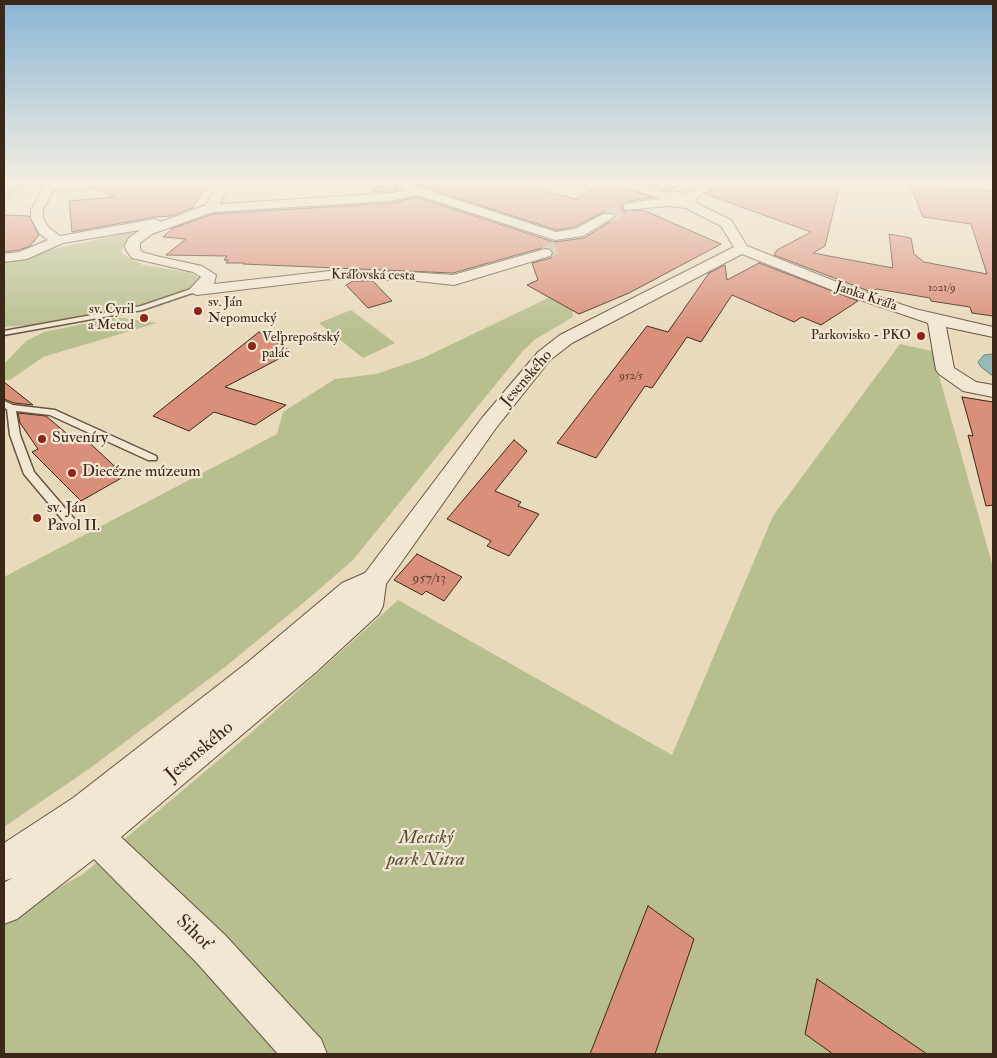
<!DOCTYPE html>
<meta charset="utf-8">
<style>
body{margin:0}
#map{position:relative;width:997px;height:1058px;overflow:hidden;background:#e9dabc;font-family:"IM FELL Double Pica",serif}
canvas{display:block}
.frame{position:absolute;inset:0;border:5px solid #3c2819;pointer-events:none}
</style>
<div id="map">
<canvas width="997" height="1058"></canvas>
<div class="frame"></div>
</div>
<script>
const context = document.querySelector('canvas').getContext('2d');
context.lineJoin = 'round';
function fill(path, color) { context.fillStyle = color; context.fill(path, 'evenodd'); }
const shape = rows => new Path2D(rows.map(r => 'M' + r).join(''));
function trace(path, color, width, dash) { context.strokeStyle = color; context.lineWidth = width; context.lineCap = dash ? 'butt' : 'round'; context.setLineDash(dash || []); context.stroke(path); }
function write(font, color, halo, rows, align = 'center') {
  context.font = font + ' "IM FELL Double Pica",serif'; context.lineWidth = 4.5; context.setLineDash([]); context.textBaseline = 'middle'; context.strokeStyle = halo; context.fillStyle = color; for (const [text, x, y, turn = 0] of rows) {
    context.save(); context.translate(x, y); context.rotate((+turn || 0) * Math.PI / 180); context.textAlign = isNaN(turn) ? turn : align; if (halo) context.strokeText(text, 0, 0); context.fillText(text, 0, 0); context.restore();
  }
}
const green = shape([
 [11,184,33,184,4,202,4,188],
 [136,231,128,237,121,253,143,265,188,272,201,279,189,290,160,301,29,325,4,327,4,260],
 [569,288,573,317,534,340,522,352,353,560,308,599,225,667,93,766,4,827,4,577,277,434,283,412,335,379,376,374,423,358],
 [351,310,395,343,363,358,319,323],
 [117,317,157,323,43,357,10,380,4,380,4,364,26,341,44,332],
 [900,344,932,351,993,567,993,1054,4,1054,4,919,83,874,252,732,398,600,672,755,773,516]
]);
const water = shape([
 [993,354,993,376,981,367,978,362,984,355,993,354]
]);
const building = shape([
 [98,184,209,184,192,208,171,216,155,217,72,232,69,201,115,197,93,188,98,184],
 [380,184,396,184,398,190,373,192,380,184],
 [415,184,515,184,576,199,601,184,619,184,622,188,652,197,625,202,621,206,623,211,643,210,721,244,629,293,579,314,527,285,538,280,532,263,551,258,554,254,552,249,545,247,453,273,243,264,244,263,226,263,228,260,224,260,227,256,166,255,186,239,163,237,173,228,213,214,391,203,417,197,554,242,584,238,616,218,614,212,603,212,574,227,556,230,415,184],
 [645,184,683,184,667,191,645,184],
 [721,184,840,184,825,246,813,253,893,268,889,234,911,238,914,254,924,262,987,274,971,224,923,217,910,185,944,188,948,190,993,191,993,316,972,313,970,307,931,301,930,298,877,289,871,292,774,255,777,250,811,232,705,194,721,184],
 [4,215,29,216,39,235,30,246,19,250,4,252,4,215],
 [759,263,858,301,821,325,802,317,794,322,732,295,701,342,687,337,652,388,645,386,596,458,557,443,647,326,668,332,709,273,725,265,727,280,759,263],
 [353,281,373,281,392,301,368,308,346,285,353,281],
 [259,332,292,352,225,387,286,405,255,425,214,412,189,431,153,416,259,332],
 [4,382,33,405,14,403,4,399,4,382],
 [962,397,993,402,993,505,986,506,968,435,973,436,962,397],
 [18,413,46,416,72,438,80,434,125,476,81,501,32,452,38,449,20,423,18,413],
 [514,440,527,451,495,491,521,502,518,506,539,514,509,556,487,546,491,541,447,519,514,440],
 [417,554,462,577,444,601,426,591,422,595,394,580,417,554],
 [648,906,694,939,655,1054,590,1054,648,906],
 [817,979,927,1054,833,1054,805,1034,817,979]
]);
const minorTunnel = shape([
 [608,217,629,207],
 [545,253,559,246]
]);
const service = shape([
 [194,288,201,290,142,310,4,335,4,331,141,306,194,288],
 [4,401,13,405,55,410,156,456,157,458,156,460,148,460,50,415,16,411,20,435,34,472,76,521,74,524,66,524,24,474,10,435,7,409,4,408,4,401]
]);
const minor = shape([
 [53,184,96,184,90,188,53,191,43,210,43,218,49,228,60,236,155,219,161,222,206,205,218,184,230,184,220,204,391,193,405,190,399,188,398,184,409,184,556,232,575,229,603,214,613,214,614,217,583,236,555,240,417,195,391,201,213,212,152,234,140,243,140,249,142,252,156,256,202,266,216,275,214,284,330,271,408,272,453,275,545,249,550,250,552,253,550,256,454,285,408,280,330,279,197,295,192,293,189,290,201,277,193,272,132,258,126,250,125,245,129,238,140,230,63,243,27,259,4,262,4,254,19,252,48,240,39,233,31,218,31,210,45,185,53,184],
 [621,184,639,184,667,193,672,191,686,193,705,184,719,184,695,198,697,201,696,203,731,220,747,246,847,286,915,309,993,327,993,337,946,327,954,368,976,382,993,385,993,397,963,391,939,374,936,370,928,323,837,292,742,254,572,343,550,360,496,428,386,584,383,606,379,614,315,673,121,837,225,935,321,1039,327,1054,278,1054,197,963,94,859,17,919,4,924,4,883,12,878,4,881,4,843,73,798,248,662,342,583,365,573,482,418,538,352,560,335,734,247,721,226,686,208,668,206,625,210,623,207,625,204,660,198,623,186,621,184]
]);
const tertiary = shape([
 [941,184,993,184,993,189,948,188,941,184]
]);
const markers = [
 [198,311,5,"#8f2418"],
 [144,318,5,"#8f2418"],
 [921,336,5,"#8f2418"],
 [252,346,5,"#8f2418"],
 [42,439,5,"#8f2418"],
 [72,473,5,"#8f2418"],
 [37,518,5,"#8f2418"]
];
const farNumbernames = [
 ["1021/9",942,289],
 ["952/5",631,377]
];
const farStreetnames = [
 ["Kráľovská cesta",373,276,1],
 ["Janka Kráľa",866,297,19]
];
const farPoinames = [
 ["sv. Ján",208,303],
 ["Nepomucký",208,319],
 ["sv. Cyril",134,310,"right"],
 ["a Metod",134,326,"right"],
 ["Parkovisko - PKO",911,336,"right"],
 ["Veľprepoštský",262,338],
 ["palác",262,354]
];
const numberNames = [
 ["957/13",429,579]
];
const streetNames = [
 ["Jesenského",527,379,-49]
];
const poiNames = [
 ["Suveníry",52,439],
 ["Diecézne múzeum",82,473],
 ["sv. Ján",47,509],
 ["Pavol II.",47,527]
];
const nearStreetnames = [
 ["Jesenského",200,752,-40],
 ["Sihoť",193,933,44]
];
const nearParknames = [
 ["Mestský",426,839],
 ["park Nitra",426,861]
];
fill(green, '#b8bf8f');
fill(water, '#99b9b8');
trace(water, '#747f78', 1);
fill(building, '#da8f7b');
trace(building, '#3c2819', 1);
trace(minorTunnel, '#c6b69b', 13, [13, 7]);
trace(service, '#675442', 3);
trace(minor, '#675442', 2);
trace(tertiary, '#675442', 2);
fill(service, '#f1e7d3');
fill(minor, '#f1e7d3');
fill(tertiary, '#f1e7d3');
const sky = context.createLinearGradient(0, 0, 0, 332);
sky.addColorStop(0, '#88b6d5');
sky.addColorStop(0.55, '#f5eee1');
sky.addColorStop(1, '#f5eee100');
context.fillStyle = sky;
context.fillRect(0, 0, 997, 332);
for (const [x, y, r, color] of markers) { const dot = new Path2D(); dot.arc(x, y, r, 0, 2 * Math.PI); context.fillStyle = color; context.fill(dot); trace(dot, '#f1e7d3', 2); }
write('11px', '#644232', null, farNumbernames);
write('14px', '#3c2819', '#f1e7d3', farStreetnames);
write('14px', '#3c2819', '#f1e7d3', farPoinames, 'left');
write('14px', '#644232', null, numberNames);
write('16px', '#3c2819', '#f1e7d3', streetNames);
write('16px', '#3c2819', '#f1e7d3', poiNames, 'left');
write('19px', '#3c2819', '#f1e7d3', nearStreetnames);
write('italic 19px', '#5b4e36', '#f1e7d3', nearParknames);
</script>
